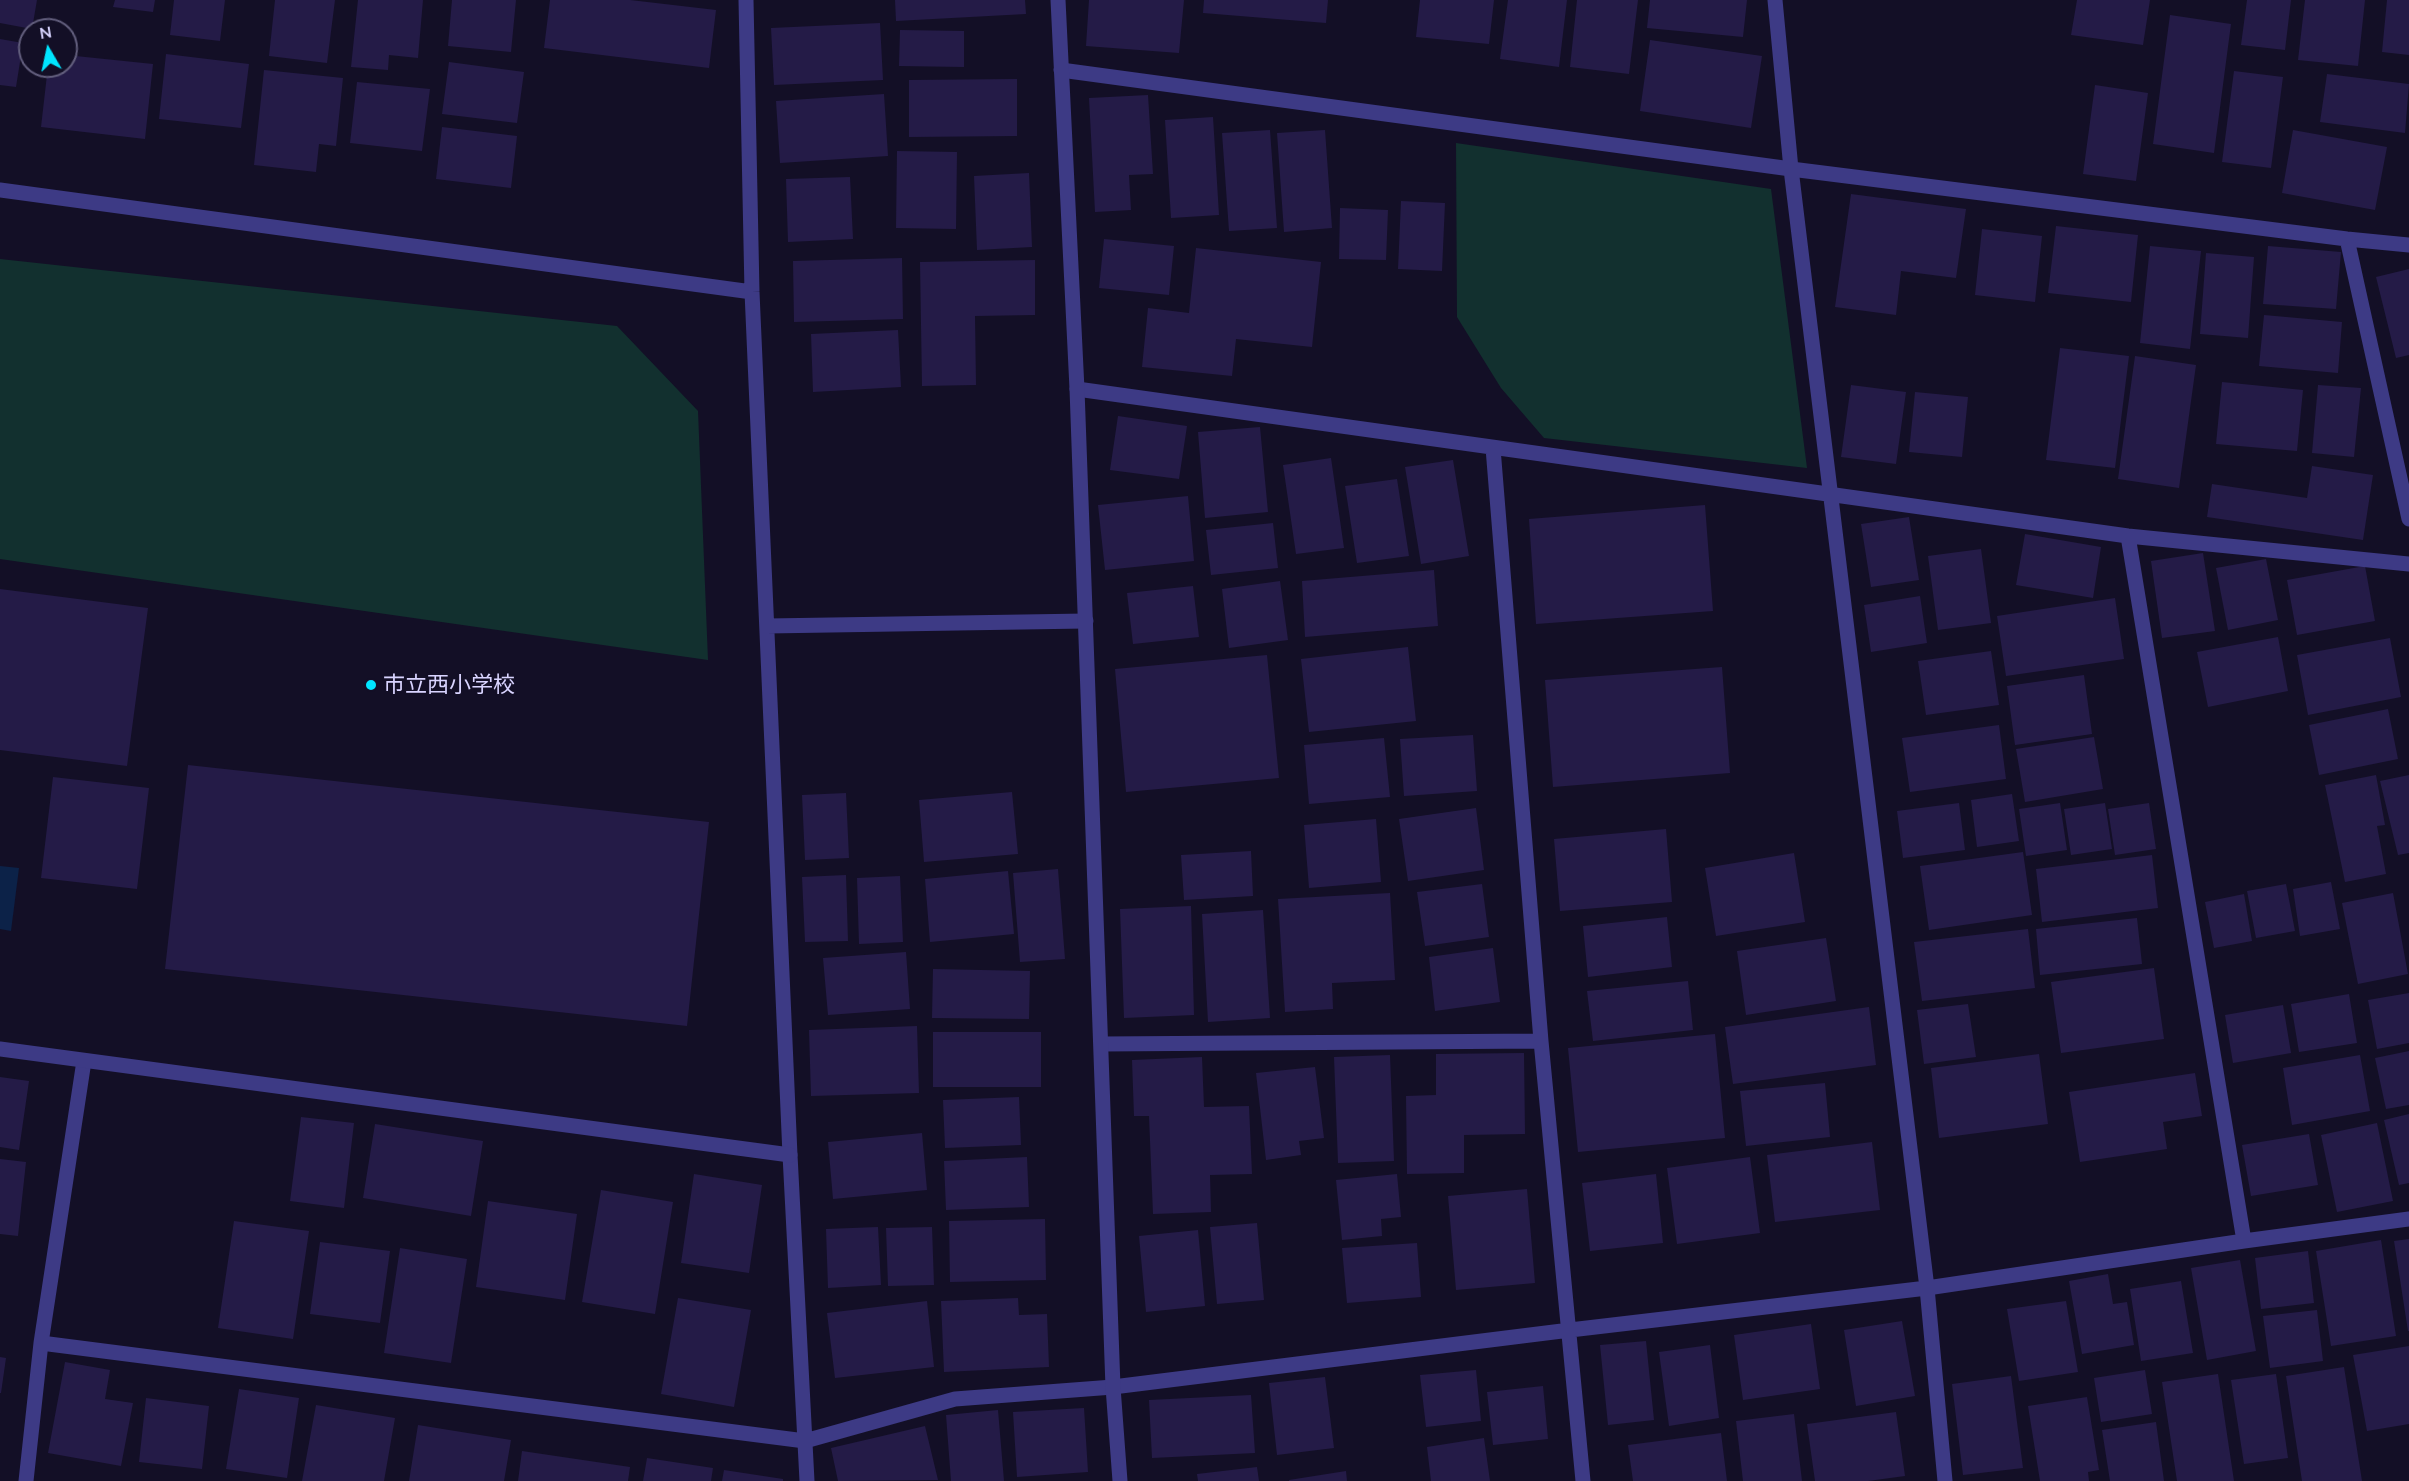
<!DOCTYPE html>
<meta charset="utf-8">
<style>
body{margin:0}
#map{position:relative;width:2409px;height:1481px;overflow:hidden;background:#130f26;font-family:Mulish,sans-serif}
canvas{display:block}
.north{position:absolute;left:18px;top:18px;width:60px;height:60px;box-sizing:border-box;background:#130f26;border:2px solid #625e7d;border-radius:50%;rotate:351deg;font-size:16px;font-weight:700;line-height:24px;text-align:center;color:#d9d4ff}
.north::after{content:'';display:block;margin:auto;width:21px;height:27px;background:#00e5ff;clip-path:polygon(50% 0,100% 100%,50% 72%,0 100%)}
</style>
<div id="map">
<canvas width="2409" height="1481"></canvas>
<div class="north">N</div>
</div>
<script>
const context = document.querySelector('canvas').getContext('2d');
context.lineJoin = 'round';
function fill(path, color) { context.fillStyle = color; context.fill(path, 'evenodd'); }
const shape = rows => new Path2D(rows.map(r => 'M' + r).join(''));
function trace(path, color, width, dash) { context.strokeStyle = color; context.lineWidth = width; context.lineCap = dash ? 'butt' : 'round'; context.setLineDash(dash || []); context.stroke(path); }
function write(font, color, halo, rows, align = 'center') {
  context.font = font + ' Mulish,"Noto Sans JP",sans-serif'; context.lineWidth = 4.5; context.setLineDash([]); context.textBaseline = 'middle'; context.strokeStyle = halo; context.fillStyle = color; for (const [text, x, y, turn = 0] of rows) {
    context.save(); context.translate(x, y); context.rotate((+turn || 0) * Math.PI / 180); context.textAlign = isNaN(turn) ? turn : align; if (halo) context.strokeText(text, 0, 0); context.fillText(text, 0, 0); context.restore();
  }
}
const green = shape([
 [1456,143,1771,189,1807,468,1544,438,1501,388,1457,317],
 [0,259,617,326,698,411,708,660,0,559]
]);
const water = shape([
 [0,866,19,868,11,931,0,929]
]);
const building = shape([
 [0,0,37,0,32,29,0,23],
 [115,0,155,0,153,12,113,7],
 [174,0,225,0,220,41,170,35],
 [275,0,335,0,327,63,269,56],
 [358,0,423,0,418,58,389,55,388,70,351,67],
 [452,0,516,0,511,52,448,46],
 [550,0,630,0,716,10,709,68,544,48],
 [895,0,1025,0,1026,14,896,21],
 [1089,0,1184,0,1179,53,1086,46],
 [1204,0,1328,0,1326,23,1203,13],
 [1420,0,1494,0,1489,44,1416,37],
 [1508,0,1567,0,1559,67,1500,59],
 [1577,0,1638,0,1629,74,1570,67],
 [1650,0,1747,0,1743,37,1647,28],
 [2077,0,2150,0,2143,45,2071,35],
 [2247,0,2291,0,2285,50,2241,45],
 [2305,0,2365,0,2358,66,2298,60],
 [2387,0,2409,0,2409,55,2382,52],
 [2170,15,2231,24,2214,153,2153,144],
 [880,23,883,80,774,85,771,28],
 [900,30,964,31,964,67,899,66],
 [0,39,23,43,16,87,0,85],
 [1650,40,1762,56,1751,128,1640,111],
 [166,54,249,64,241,128,159,119],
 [66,55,153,64,145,139,41,127,48,66,66,66],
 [449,62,524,72,517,123,442,114],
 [264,70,343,78,336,146,319,144,316,172,254,165],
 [2234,71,2283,77,2271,168,2222,162],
 [2327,74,2409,84,2405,133,2320,122],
 [1017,79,1017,136,909,137,909,80],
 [357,82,430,89,422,151,350,143],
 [2095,85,2148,93,2136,181,2083,174],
 [884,94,888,156,780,163,776,101],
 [1148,95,1153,174,1129,175,1131,210,1095,212,1089,98],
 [1213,117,1219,215,1171,218,1165,120],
 [442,127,517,136,511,188,436,179],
 [1270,130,1277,228,1229,231,1222,133],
 [1325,130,1332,228,1284,232,1277,133],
 [2293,130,2387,147,2375,210,2282,193],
 [897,151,957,152,956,229,896,228],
 [1029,173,1032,247,977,250,974,176],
 [850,177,853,239,788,242,786,179],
 [1851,194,1966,209,1956,278,1901,271,1896,315,1835,307],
 [1401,201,1445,203,1442,271,1398,269],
 [1340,208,1388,210,1386,260,1339,259],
 [2056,226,2138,235,2131,302,2048,293],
 [1982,229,2042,236,2035,302,1975,295],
 [1104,239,1174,246,1169,295,1099,288],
 [2150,246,2201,251,2190,349,2140,343],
 [2268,246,2341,252,2336,309,2263,304],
 [1196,248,1321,262,1312,347,1236,339,1232,376,1142,367,1148,308,1189,313],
 [2206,253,2254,257,2248,338,2200,334],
 [902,258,903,319,794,322,793,261],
 [1035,260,1035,315,975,316,976,385,922,386,920,262],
 [2409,269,2409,355,2396,358,2376,277],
 [2264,315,2342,322,2338,373,2259,366],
 [898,330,901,387,813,392,811,334],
 [2060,348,2129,356,2115,468,2046,460],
 [2135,356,2196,365,2179,488,2118,479],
 [2222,382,2303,390,2297,451,2216,444],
 [1851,385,1906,392,1896,464,1841,457],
 [2318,385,2361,388,2354,457,2312,453],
 [1915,392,1968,397,1962,457,1909,452],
 [1118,416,1187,426,1179,479,1110,470],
 [1260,427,1268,512,1205,518,1198,432],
 [1331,458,1344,548,1296,554,1283,465],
 [1453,460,1469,556,1421,564,1405,467],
 [2312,466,2373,475,2363,540,2207,517,2212,484,2307,498],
 [1397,479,1409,556,1357,563,1345,486],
 [1188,496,1194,561,1105,570,1098,505],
 [1705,505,1713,611,1536,624,1529,519],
 [1909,517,1919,580,1871,587,1861,524],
 [1273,523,1278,568,1211,575,1206,530],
 [2025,534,2101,547,2093,598,2016,585],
 [1981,549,1991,623,1938,630,1928,556],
 [2203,553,2215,631,2162,638,2151,561],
 [2266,559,2278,620,2228,630,2216,568],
 [2365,566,2375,621,2297,635,2287,580],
 [1434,570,1438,626,1305,637,1302,581],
 [1280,581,1288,640,1229,648,1222,589],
 [1193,586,1199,637,1133,644,1127,593],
 [0,589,148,608,127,766,0,750],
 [1920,596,1927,643,1871,652,1864,605],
 [2115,598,2124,659,2006,676,1997,616],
 [2278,637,2288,691,2208,707,2197,652],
 [2390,638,2401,697,2308,715,2297,655],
 [1408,647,1416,721,1309,732,1301,659],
 [1991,651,1999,705,1926,715,1918,661],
 [1267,655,1279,778,1126,792,1115,669],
 [1722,667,1730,773,1553,787,1545,680],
 [2084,675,2092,734,2015,745,2007,686],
 [2388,709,2398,759,2319,775,2309,725],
 [1999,725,2006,779,1910,792,1902,738],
 [1473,735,1477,791,1404,796,1400,739],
 [2094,737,2103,789,2025,802,2016,749],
 [1384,738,1390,797,1309,804,1304,745],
 [188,765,709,822,687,1026,165,969],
 [2376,775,2385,825,2377,826,2386,874,2345,882,2325,785],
 [2409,775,2409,853,2398,855,2380,781],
 [53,777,149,788,137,889,41,878],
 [1012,792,1018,854,924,862,919,800],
 [846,793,849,858,805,860,802,795],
 [2012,794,2019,841,1977,847,1971,800],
 [1959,803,1965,850,1903,858,1897,811],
 [2060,803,2067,850,2026,856,2019,809],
 [2105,803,2112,849,2071,855,2064,809],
 [2149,803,2156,849,2115,855,2108,809],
 [1476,808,1484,870,1408,881,1399,819],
 [1376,819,1381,882,1309,888,1304,825],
 [1666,829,1672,902,1560,911,1554,839],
 [1251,851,1253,896,1184,900,1181,855],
 [2023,852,2032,915,1929,930,1920,866],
 [1794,853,1805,922,1716,936,1705,868],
 [2152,855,2158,908,2042,922,2036,869],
 [1058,869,1065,959,1020,962,1013,873],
 [1008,871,1014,934,930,942,925,879],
 [846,875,848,941,805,942,802,877],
 [900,876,903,942,859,944,857,878],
 [2331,882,2340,929,2300,936,2293,889],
 [1482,884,1489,937,1425,946,1417,892],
 [2286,884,2295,931,2256,938,2247,891],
 [1390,893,1395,980,1332,983,1333,1009,1285,1012,1278,899],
 [2393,893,2408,974,2358,984,2342,903],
 [2244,894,2252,941,2214,948,2205,902],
 [1191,906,1194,1015,1124,1018,1120,909],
 [1263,910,1270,1018,1208,1022,1202,914],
 [1667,917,1672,967,1588,977,1583,926],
 [2137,918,2142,964,2040,975,2036,929],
 [2028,929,2035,988,1922,1001,1914,942],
 [1826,938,1836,1001,1746,1015,1737,951],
 [1493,948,1500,1002,1435,1011,1429,957],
 [906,952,910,1009,828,1015,823,958],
 [2154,968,2164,1039,2061,1053,2051,982],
 [933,969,1030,971,1029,1019,932,1018],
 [1688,981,1693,1030,1593,1041,1587,991],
 [2409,993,2409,1043,2377,1049,2368,1000],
 [2349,994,2357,1043,2299,1052,2291,1004],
 [1968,1004,1976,1057,1924,1064,1917,1010],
 [2283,1005,2291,1053,2233,1063,2225,1015],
 [1869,1007,1876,1065,1733,1084,1725,1027],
 [917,1026,919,1093,811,1096,809,1030],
 [933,1032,1041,1032,1041,1087,933,1087],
 [1715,1034,1725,1138,1578,1152,1568,1048],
 [2409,1051,2409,1105,2386,1109,2375,1058],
 [1524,1053,1525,1134,1464,1135,1464,1173,1407,1174,1406,1096,1436,1095,1436,1054],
 [2039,1054,2048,1124,1939,1138,1931,1068],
 [1390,1055,1394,1161,1338,1163,1334,1057],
 [2360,1055,2370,1111,2292,1125,2283,1068],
 [1202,1057,1204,1107,1249,1106,1252,1174,1210,1175,1211,1212,1153,1214,1149,1116,1134,1116,1132,1060],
 [1315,1067,1324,1138,1299,1141,1301,1155,1266,1160,1256,1073],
 [2195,1073,2202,1116,2163,1122,2167,1149,2080,1162,2069,1092],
 [0,1077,29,1081,19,1150,0,1147],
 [1825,1083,1830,1137,1746,1146,1740,1091],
 [1019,1097,1021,1145,945,1148,943,1100],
 [2409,1114,2409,1183,2399,1185,2384,1120],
 [301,1117,354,1123,344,1208,290,1201],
 [2377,1123,2393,1201,2337,1212,2321,1135],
 [375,1124,483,1141,471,1216,363,1198],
 [922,1133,927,1190,833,1199,828,1142],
 [2309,1134,2318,1185,2251,1196,2242,1145],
 [1872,1142,1880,1210,1775,1222,1767,1155],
 [1027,1157,1029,1207,946,1210,944,1161],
 [1750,1157,1760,1233,1677,1244,1667,1168],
 [0,1159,26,1162,18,1236,0,1234],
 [694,1174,762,1185,749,1273,681,1263],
 [1397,1174,1401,1217,1381,1219,1382,1236,1342,1240,1336,1180],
 [1656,1174,1663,1243,1590,1251,1582,1183],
 [1527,1189,1535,1283,1456,1290,1448,1196],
 [601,1190,673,1202,655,1314,582,1302],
 [488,1201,577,1214,565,1300,476,1287],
 [1045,1219,1046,1280,950,1282,949,1221],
 [234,1221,309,1231,293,1339,218,1328],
 [1257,1223,1264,1300,1217,1304,1210,1227],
 [878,1227,881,1285,828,1288,826,1229],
 [932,1227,934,1285,888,1286,886,1228],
 [1198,1230,1205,1306,1146,1312,1139,1236],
 [2409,1239,2409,1331,2408,1331,2394,1241],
 [2381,1240,2396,1336,2331,1346,2316,1251],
 [320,1242,390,1251,380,1323,310,1314],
 [1417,1243,1421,1297,1347,1303,1342,1248],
 [400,1248,467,1259,451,1363,384,1353],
 [2308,1251,2314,1303,2261,1309,2255,1258],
 [2240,1260,2256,1351,2207,1360,2191,1268],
 [2108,1274,2113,1304,2127,1302,2134,1345,2082,1354,2069,1281],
 [2181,1281,2193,1353,2141,1361,2130,1289],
 [678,1298,751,1310,734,1407,661,1394],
 [1018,1298,1019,1315,1047,1314,1049,1367,944,1372,941,1301],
 [927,1301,934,1367,835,1378,827,1313],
 [2066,1301,2078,1372,2019,1381,2007,1309],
 [2317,1310,2323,1361,2270,1368,2263,1316],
 [1902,1321,1915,1396,1856,1406,1844,1330],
 [1811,1324,1820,1389,1743,1400,1734,1335],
 [1646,1341,1654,1420,1608,1425,1600,1345],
 [1710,1345,1719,1418,1669,1426,1659,1352],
 [2409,1346,2409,1424,2367,1431,2353,1355],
 [0,1357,6,1358,1,1393,0,1393],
 [65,1362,110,1370,105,1399,133,1403,121,1466,48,1453],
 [2344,1367,2362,1481,2302,1481,2286,1376],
 [1476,1370,1481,1421,1426,1427,1420,1375],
 [2145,1370,2152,1414,2101,1422,2094,1378],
 [2218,1374,2234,1481,2177,1481,2162,1382],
 [2276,1374,2288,1458,2244,1464,2231,1380],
 [2011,1376,2023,1468,1963,1475,1952,1384],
 [1325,1377,1334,1448,1277,1455,1269,1383],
 [1543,1386,1548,1439,1493,1445,1487,1392],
 [239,1389,299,1398,287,1478,226,1469],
 [1251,1395,1255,1453,1152,1458,1149,1400],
 [2087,1397,2099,1470,2088,1472,2089,1481,2040,1481,2028,1406],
 [146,1398,209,1406,202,1469,139,1462],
 [316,1405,395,1418,384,1481,302,1481],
 [1084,1408,1088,1472,1017,1477,1013,1412],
 [998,1410,1004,1481,951,1481,946,1415],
 [1896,1412,1905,1476,1868,1481,1815,1481,1807,1424],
 [1794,1414,1802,1481,1743,1481,1736,1421],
 [2156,1422,2164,1481,2110,1481,2102,1430],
 [418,1425,511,1440,504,1481,409,1481],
 [925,1426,938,1480,838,1481,831,1448],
 [1721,1433,1727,1481,1633,1481,1628,1445],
 [1484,1438,1490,1481,1431,1481,1427,1447],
 [522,1451,630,1467,628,1481,518,1481],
 [647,1458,713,1468,711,1481,643,1481],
 [1257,1467,1259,1481,1198,1481,1197,1474],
 [724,1470,783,1479,783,1481,722,1481],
 [1346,1471,1347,1481,1289,1481,1289,1480]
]);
const service = shape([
 [746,0,752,292,790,1155,807,1481],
 [1775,0,1791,169,1927,1288,1945,1481],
 [1061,70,1791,169,2347,239,2409,245],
 [0,190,752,292],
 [2347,239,2409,519],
 [1077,389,2128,536,2409,564],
 [1493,448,1541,1041,1583,1481],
 [2128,536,2244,1241],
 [767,626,1086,621],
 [1102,1044,1541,1041],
 [41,1343,805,1441,955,1399,1113,1387,1570,1330,1927,1288,2244,1241,2409,1219],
 [26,1481,41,1343,84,1061]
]);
const minor = shape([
 [1058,0,1077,389,1113,1387,1120,1481],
 [0,1049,790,1155]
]);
const markers = [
 [371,685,6,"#00e5ff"]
];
const poiNames = [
 ["市立西小学校",383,685]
];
fill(green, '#12302f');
fill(water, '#0c2248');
fill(building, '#241b47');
trace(service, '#3d3a85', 15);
trace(minor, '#3d3a85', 15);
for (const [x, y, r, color] of markers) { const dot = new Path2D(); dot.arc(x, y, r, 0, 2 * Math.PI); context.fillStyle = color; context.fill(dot); trace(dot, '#130f26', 2); }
write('22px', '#d9d4ff', '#130f26', poiNames, 'left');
</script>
